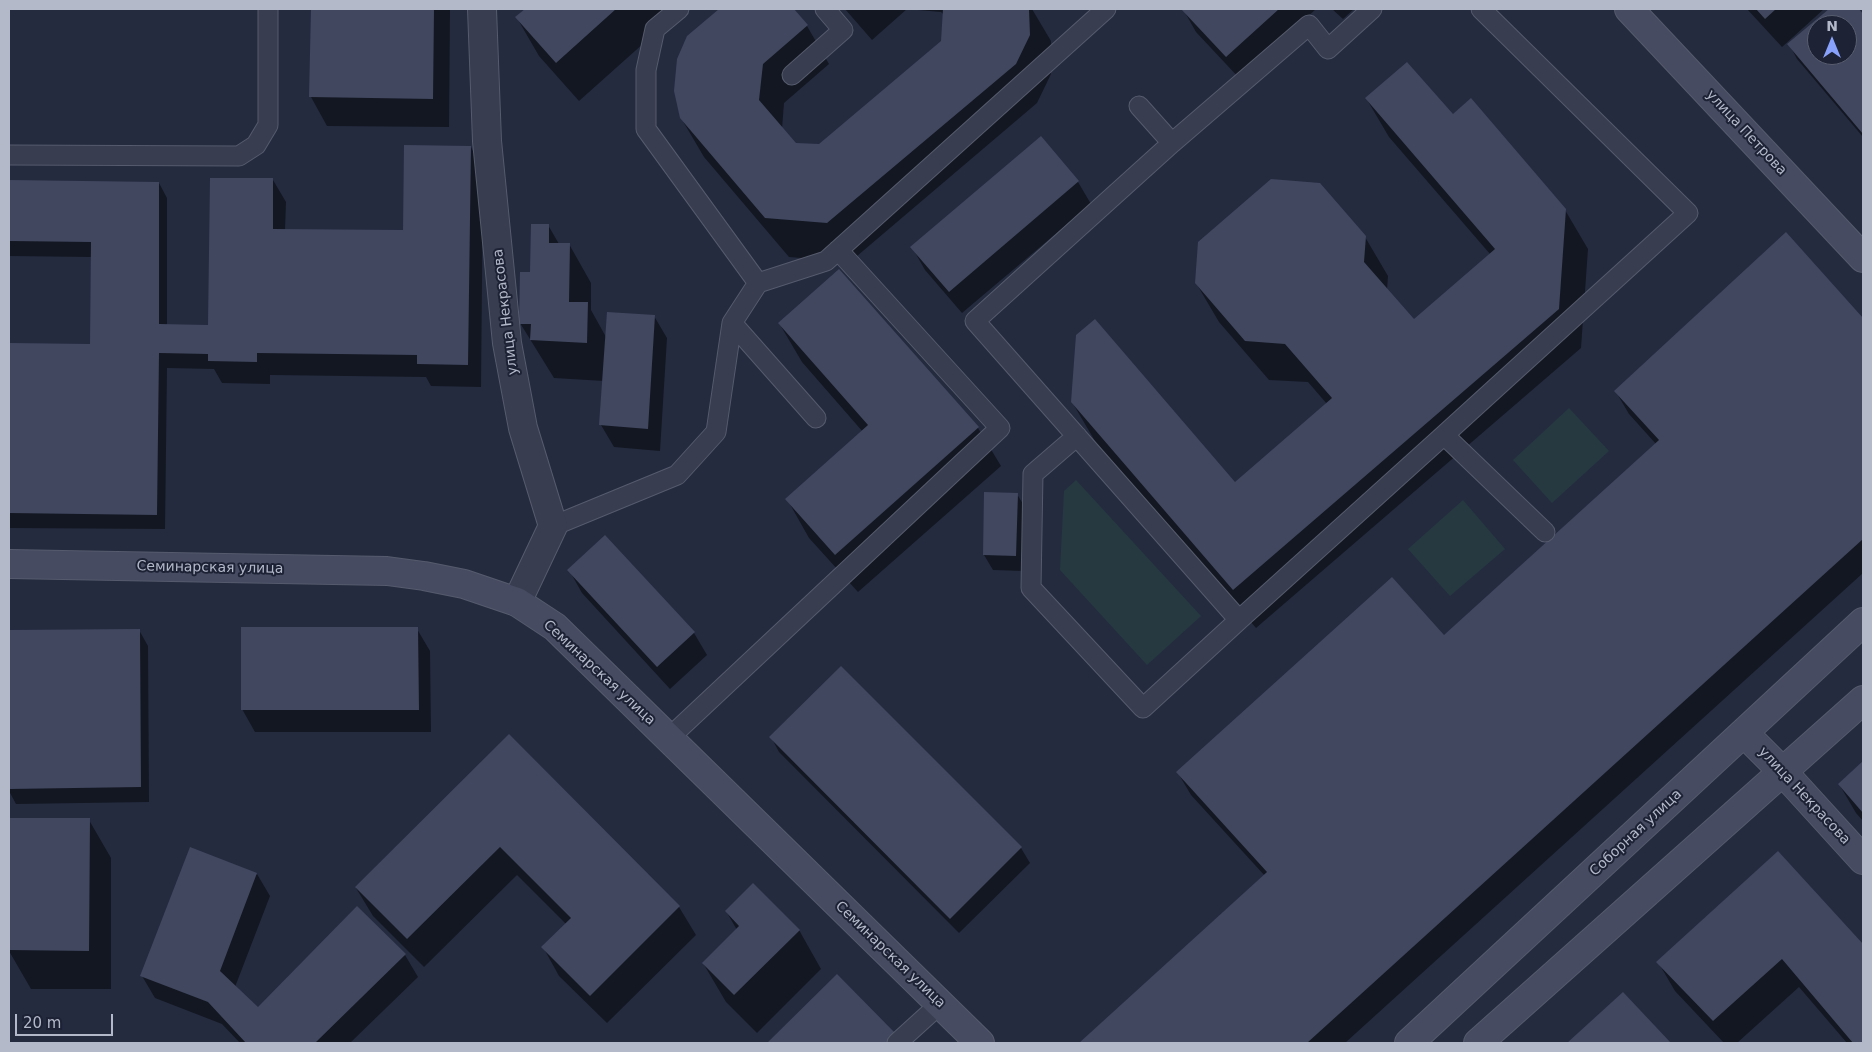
<!DOCTYPE html>
<meta charset="utf-8">
<style>
body{margin:0}
#map{position:relative;width:1872px;height:1052px;overflow:hidden;background:#242b3f;font-family:"DejaVu Sans",sans-serif}
canvas{display:block}
.frame{position:absolute;inset:0;border:10px solid #b4b9ca;pointer-events:none}
.north{position:absolute;left:1807px;top:15px;width:50px;height:50px;box-sizing:border-box;background:#1d2234;border:1px solid #595e70;border-radius:50%;rotate:0deg;font-size:14px;font-weight:700;line-height:20px;text-align:center;color:#b4b9ca}
.north::after{content:'';display:block;margin:auto;width:18px;height:22px;background:#88a1fb;clip-path:polygon(50% 0,100% 100%,50% 72%,0 100%)}
.scale{position:absolute;left:15px;top:1014px;width:98px;height:22px;box-sizing:border-box;border:2px solid #b4b9ca;border-top:0;padding-left:6px;font-size:15px;line-height:18px;white-space:nowrap;color:#b4b9ca;-webkit-text-stroke:4px #1d2234;paint-order:stroke}
</style>
<div id="map">
<canvas width="1872" height="1052"></canvas>
<div class="frame"></div>
<div class="north">N</div>
<div class="scale">20 m</div>
</div>
<script>
const context = document.querySelector('canvas').getContext('2d');
context.lineJoin = 'round';
function fill(path, color) { context.fillStyle = color; context.fill(path, 'evenodd'); }
const shape = rows => new Path2D(rows.map(r => 'M' + r).join(''));
function trace(path, color, width, dash) { context.strokeStyle = color; context.lineWidth = width; context.lineCap = dash ? 'butt' : 'round'; context.setLineDash(dash || []); context.stroke(path); }
function write(font, color, halo, rows, align = 'center') {
  context.font = font + ' "DejaVu Sans",sans-serif'; context.lineWidth = 4; context.setLineDash([]); context.textBaseline = 'middle'; context.strokeStyle = halo; context.fillStyle = color; for (const [text, x, y, turn = 0] of rows) {
    context.save(); context.translate(x, y); context.rotate((+turn || 0) * Math.PI / 180); context.textAlign = isNaN(turn) ? turn : align; if (halo) context.strokeText(text, 0, 0); context.fillText(text, 0, 0); context.restore();
  }
}
const green = shape([
 [1569,408,1609,451,1552,503,1513,460],
 [1076,480,1201,616,1147,665,1060,570,1064,491],
 [1463,500,1505,549,1450,596,1408,549]
]);
const shadow = shape([
 [312,9,450,9,449,127,327,126,311,97],
 [527,9,682,9,579,101,539,56,517,18],
 [721,9,792,9,807,26,829,64,784,103,782,129,795,144,819,146,942,42,944,15,941,12,907,9,872,40,845,9,1032,9,1051,41,1051,74,1037,103,850,262,789,257,704,157,681,118,688,37],
 [1183,9,1316,9,1240,79,1196,32],
 [1332,9,1354,9,1343,19],
 [1747,9,1824,9,1782,47],
 [1831,9,1857,9,1863,16,1863,137,1797,59,1789,44],
 [1817,25,1847,25,1847,55,1817,55],
 [1366,98,1452,116,1565,210,1588,249,1581,348,1256,628,1095,441,1072,402,1235,483,1327,404,1308,382,1269,380,1219,322,1196,283,1365,237,1388,276,1387,290,1414,321,1490,254,1389,137],
 [1041,138,1078,182,1091,204,962,313,925,270,912,247],
 [471,147,483,170,481,387,431,386,426,377,270,375,270,384,222,383,214,369,167,368,165,529,9,528,9,345,91,346,92,257,9,256,9,181,159,183,167,198,167,326,209,330,273,180,286,202,285,230,404,232],
 [548,225,559,244,569,244,591,283,591,310,606,337,654,316,667,338,660,451,614,447,601,425,604,381,554,378,520,323,531,273],
 [1786,234,1863,320,1863,573,1345,1043,1080,1043,1265,876,1191,795,1178,773,1444,637,1656,444,1629,414,1616,392],
 [839,271,978,428,1001,466,858,592,809,538,787,499,863,432,802,362,779,323],
 [1017,494,1026,509,1024,571,993,570,984,555],
 [605,536,694,633,707,655,670,689,582,593,569,570],
 [417,629,430,651,431,732,255,732,242,709],
 [139,630,148,646,149,802,16,804,9,791,9,631],
 [841,668,1021,848,1030,863,959,933,779,752,771,737],
 [509,736,679,907,696,935,607,1023,559,976,543,947,566,924,517,875,424,967,373,916,356,888],
 [1863,763,1863,821,1856,813,1839,784],
 [9,819,89,820,111,858,111,989,31,989,9,951],
 [1778,852,1863,946,1863,1043,1847,1043,1799,987,1737,1043,1724,1043,1675,991,1658,962],
 [257,874,270,896,235,987,258,1009,405,955,418,977,350,1043,240,1043,222,1024,155,998,142,976],
 [726,911,799,930,821,969,757,1033,726,1002,703,963,737,930],
 [837,976,900,1043,769,1043],
 [1623,994,1669,1043,1569,1043]
]);
const building = shape([
 [311,9,434,9,433,99,309,97],
 [525,9,616,9,556,63,515,17],
 [719,9,794,9,808,25,763,64,759,100,796,143,819,144,941,41,943,9,1029,9,1030,35,1016,64,827,223,765,218,680,118,674,91,677,59,687,36],
 [1181,9,1279,9,1226,57],
 [1756,9,1776,9,1765,19],
 [1829,9,1859,9,1863,14,1863,134,1787,44],
 [1817,25,1847,25,1847,55,1817,55],
 [1407,62,1453,114,1471,98,1566,209,1559,309,1233,590,1071,402,1076,335,1095,319,1235,482,1332,398,1285,344,1245,341,1195,283,1198,242,1271,179,1320,183,1366,236,1364,262,1414,319,1495,249,1365,98],
 [1041,136,1079,181,949,292,910,247],
 [404,145,471,146,468,365,417,364,417,355,257,353,257,362,208,361,208,354,159,353,157,515,9,513,9,343,90,344,91,242,9,241,9,180,159,182,159,324,208,325,210,178,273,178,273,229,403,230],
 [531,224,549,224,549,243,570,243,569,302,588,302,587,343,530,340,531,324,519,324,520,272,530,272],
 [1786,232,1863,318,1863,539,1307,1043,1079,1043,1267,872,1176,772,1392,577,1444,635,1659,440,1614,391],
 [839,269,979,427,835,555,785,499,868,425,778,323],
 [607,312,655,315,648,429,599,425],
 [984,492,1018,493,1016,556,983,555],
 [605,535,695,632,657,667,567,570],
 [241,627,418,627,419,710,241,710],
 [140,629,141,787,9,789,9,630],
 [841,666,1022,847,950,919,769,737],
 [509,734,680,906,590,996,541,947,571,918,500,847,407,939,355,887],
 [1863,761,1863,813,1838,784],
 [9,818,90,818,89,951,9,950],
 [190,847,257,873,220,971,258,1007,357,906,406,954,315,1043,246,1043,208,1002,140,976],
 [1778,851,1863,944,1863,1043,1853,1043,1782,959,1713,1021,1656,962],
 [753,883,800,930,734,995,702,963,739,926,725,911],
 [837,974,896,1034,887,1043,767,1043],
 [1623,992,1671,1043,1567,1043]
]);
const lane = shape([
 [792,75,843,30,825,9],
 [1139,106,1172,143,975,321,1239,620,1444,435,1545,532],
 [1172,143,1309,25,1328,49,1372,9],
 [9,155,239,156,256,145,268,125,268,9],
 [758,283,826,261,1106,9],
 [732,323,816,418],
 [1444,435,1688,213,1481,9],
 [1077,436,1033,474,1031,588,1143,708,1239,620],
 [553,526,677,475,716,432,732,323,758,283,646,129,646,70,655,29,679,9],
 [669,738,1000,428,838,250],
 [897,1043,940,1004]
]);
const street = shape([
 [482,9,487,141,507,343,523,428,553,526,517,602]
]);
const secondary = shape([
 [1629,9,1863,258],
 [9,564,387,571,424,576,464,584,517,602,555,627,980,1043],
 [1744,733,1783,772,1863,860],
 [1409,1043,1863,622],
 [1478,1043,1863,700]
]);
const streetNames = [
 ["улица Петрова",1746,133,47],
 ["улица Некрасова",506,312,-97],
 ["Семинарская улица",210,568,1],
 ["Семинарская улица",599,673,43],
 ["улица Некрасова",1804,796,47],
 ["Соборная улица",1636,833,-43],
 ["Семинарская улица",890,955,44]
];
fill(green, '#263940');
fill(shadow, '#0007');
fill(building, '#40475f');
trace(lane, '#565b6d', 21);
trace(street, '#565b6d', 30);
trace(secondary, '#565b6d', 30);
trace(lane, '#383d4f', 19);
trace(street, '#383d4f', 28);
trace(secondary, '#464b62', 28);
write('14px', '#b4b9ca', '#1d2234', streetNames);
</script>
